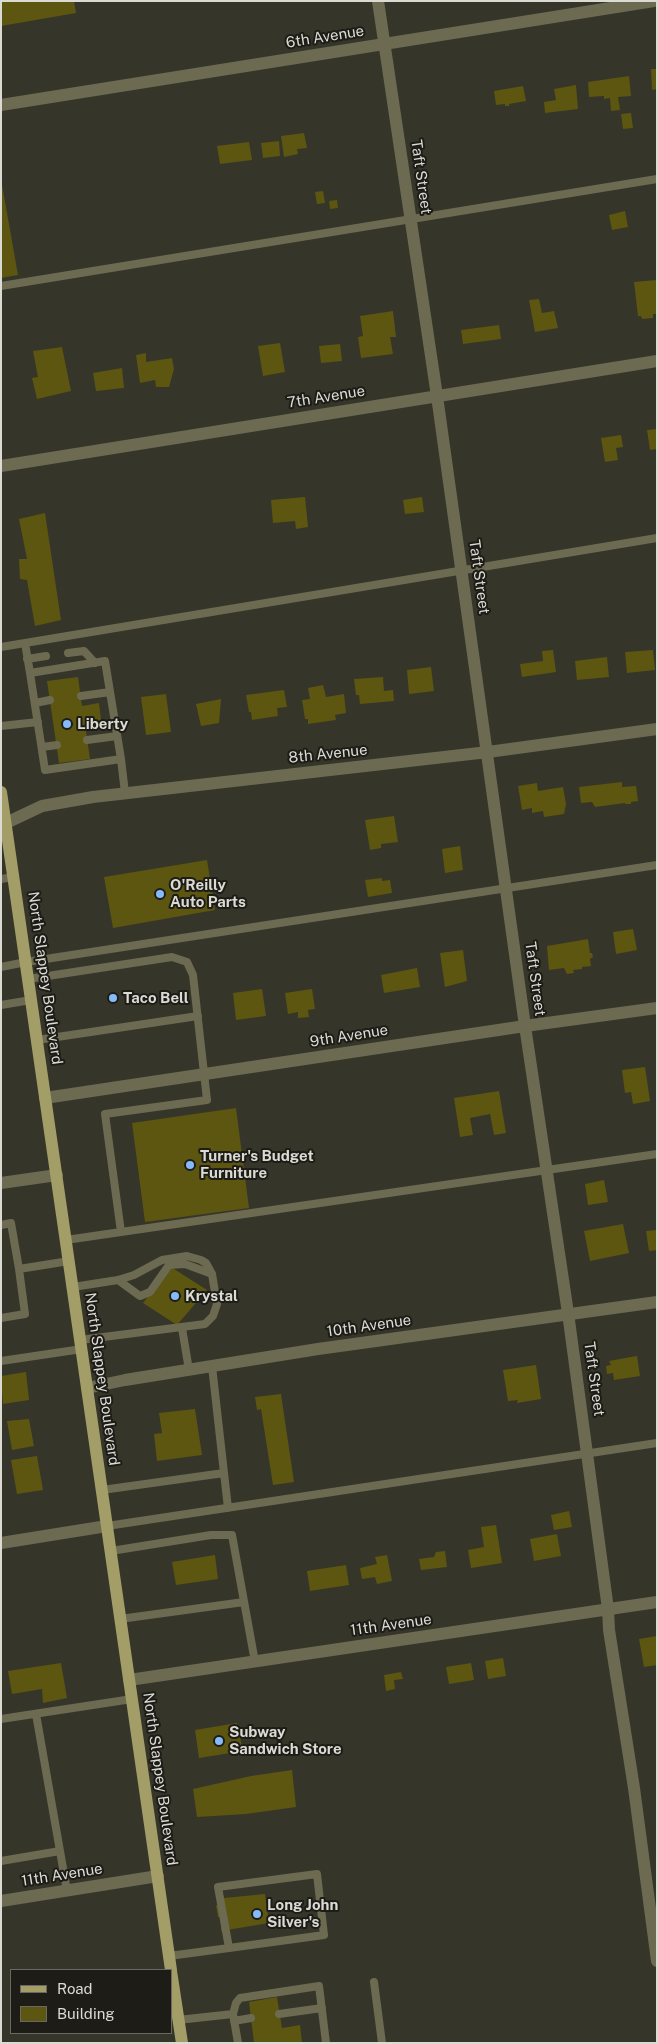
<!DOCTYPE html>
<style>
body{margin:0}
#map{position:relative;width:658px;height:2044px;overflow:hidden;background:#363529;font-family:"Public Sans",sans-serif}
canvas{display:block}
.frame{position:absolute;inset:0;border:2px solid #dbdad3;pointer-events:none}
.legend{position:absolute;left:10px;top:1969px;width:162px;height:65px;box-sizing:border-box;background:#1d1c17;border:1px solid #696862;margin:0;padding:6px 9px;list-style:none;font-size:15px;color:#dbdad3}
.legend li{display:flex;align-items:center;gap:10px;height:25px}
.legend b{width:25px;border:1px solid #696862}
</style>
<div id="map">
<canvas width="658" height="2044"></canvas>
<div class="frame"></div>
<ul class="legend">
<li><b style="height:6px;background:#a39e68"></b>Road</li>
<li><b style="height:14px;background:#5c5611"></b>Building</li>
</ul>
</div>
<script>
const context = document.querySelector('canvas').getContext('2d');
context.lineJoin = 'round';
function fill(path, color) { context.fillStyle = color; context.fill(path, 'evenodd'); }
const shape = rows => new Path2D(rows.map(r => 'M' + r).join(''));
function trace(path, color, width, dash) { context.strokeStyle = color; context.lineWidth = width; context.lineCap = dash ? 'butt' : 'round'; context.setLineDash(dash || []); context.stroke(path); }
function write(font, color, halo, rows, align = 'center') {
  context.font = font + ' "Public Sans",sans-serif'; context.lineWidth = 4; context.setLineDash([]); context.textBaseline = 'middle'; context.strokeStyle = halo; context.fillStyle = color; for (const [text, x, y, turn = 0] of rows) {
    context.save(); context.translate(x, y); context.rotate((+turn || 0) * Math.PI / 180); context.textAlign = isNaN(turn) ? turn : align; if (halo) context.strokeText(text, 0, 0); context.fillText(text, 0, 0); context.restore();
  }
}
const building = shape([
 [1,1,74,1,76,13,1,26],
 [651,69,657,69,657,89,652,90],
 [629,76,631,96,618,97,620,110,611,111,610,98,604,99,604,96,589,97,588,82],
 [576,85,578,109,545,113,544,102,556,100,554,89],
 [523,86,526,101,509,104,509,106,505,106,505,104,496,105,494,91],
 [631,113,633,128,623,129,621,114],
 [304,133,307,148,297,149,298,154,284,157,281,136],
 [279,141,280,156,263,158,261,143],
 [249,142,252,160,220,164,217,146],
 [1,179,18,275,1,278],
 [323,191,325,203,317,204,315,192],
 [337,200,338,208,330,209,329,201],
 [625,211,628,227,612,230,609,215],
 [657,280,657,314,653,314,653,318,642,319,641,316,638,316,634,282],
 [539,299,542,313,554,311,558,328,535,332,529,300],
 [393,311,396,337,390,337,393,354,361,358,358,337,363,336,360,316],
 [499,325,501,339,463,344,461,330],
 [280,343,285,372,263,376,258,346],
 [340,344,342,361,321,363,319,346],
 [62,347,71,391,37,399,32,378,38,377,33,351],
 [146,353,146,362,172,358,174,369,169,387,156,387,155,380,140,383,136,355],
 [122,368,124,388,96,391,93,373],
 [657,429,657,449,650,450,647,430],
 [621,435,623,447,616,448,618,460,605,462,601,438],
 [305,497,308,527,296,529,295,521,273,523,271,500],
 [422,497,424,512,405,514,403,500],
 [45,513,61,620,35,626,27,580,20,579,19,559,27,559,19,519],
 [553,650,556,672,522,677,520,664,543,661,542,651],
 [653,650,655,670,627,673,625,652],
 [607,657,609,677,577,680,575,661],
 [431,667,434,691,409,694,407,670],
 [78,677,82,706,99,703,102,728,86,731,90,759,59,763,47,681],
 [383,677,384,691,393,690,394,701,360,704,359,695,356,695,354,679],
 [323,685,326,697,344,694,346,713,335,715,336,720,308,724,308,719,305,719,302,700,310,699,308,688],
 [284,690,287,707,277,708,278,716,252,720,251,712,249,712,246,695],
 [166,694,171,732,146,735,141,697],
 [221,699,219,723,201,726,196,704],
 [622,782,622,787,636,786,638,801,631,802,631,804,625,804,625,803,595,807,592,802,581,803,579,787],
 [537,783,538,791,563,787,566,804,564,814,544,817,543,811,532,813,532,808,522,810,518,786],
 [394,816,398,842,381,844,381,848,370,850,365,820],
 [460,846,463,870,445,873,442,849],
 [207,860,215,910,113,928,104,877],
 [382,878,382,881,390,880,392,893,368,897,365,880],
 [633,929,637,950,616,954,613,932],
 [588,939,590,953,592,953,593,957,590,959,591,966,582,967,582,969,573,970,574,973,567,974,564,968,549,970,547,946],
 [463,950,467,981,445,987,440,953],
 [417,968,420,987,384,993,381,975],
 [262,989,266,1016,236,1020,233,993],
 [312,989,315,1009,308,1010,309,1017,298,1018,298,1012,288,1014,285,993],
 [645,1067,650,1101,633,1104,631,1092,625,1093,622,1070],
 [499,1091,506,1133,494,1135,490,1114,470,1118,473,1135,460,1137,454,1098],
 [236,1108,249,1208,145,1222,132,1123],
 [604,1180,608,1202,588,1205,585,1184],
 [623,1224,629,1253,590,1261,584,1231],
 [657,1230,657,1250,649,1251,646,1231],
 [171,1267,207,1290,177,1325,143,1303],
 [637,1356,640,1376,614,1380,613,1373,607,1374,606,1366,611,1365,609,1361],
 [536,1365,541,1399,517,1403,518,1400,508,1401,503,1370],
 [26,1372,29,1400,3,1404,1,1376],
 [281,1394,294,1482,273,1485,261,1409,257,1410,255,1397],
 [195,1409,202,1455,157,1461,154,1434,162,1433,159,1413],
 [29,1419,34,1446,12,1450,7,1421],
 [37,1456,43,1490,17,1494,11,1460],
 [569,1511,572,1527,554,1530,551,1515],
 [496,1525,502,1563,471,1568,468,1550,484,1547,481,1527],
 [557,1534,561,1556,534,1561,530,1539],
 [445,1551,447,1567,421,1570,419,1559,434,1557,436,1552],
 [215,1555,218,1579,176,1585,172,1562],
 [387,1555,392,1581,377,1584,375,1577,362,1579,360,1568,377,1564,375,1557],
 [346,1565,349,1585,310,1591,307,1571],
 [657,1636,657,1665,644,1667,639,1639],
 [503,1658,506,1676,488,1679,485,1661],
 [61,1663,67,1698,43,1703,42,1689,12,1694,8,1671],
 [471,1663,474,1680,449,1684,446,1667],
 [401,1672,403,1679,394,1680,395,1689,386,1691,384,1675],
 [237,1723,243,1751,199,1758,195,1730],
 [292,1770,296,1807,246,1814,197,1817,193,1789,251,1776],
 [265,1894,269,1923,221,1931,221,1925,226,1917,218,1917,216,1906,221,1900,224,1898],
 [277,1997,282,2028,300,2025,302,2043,254,2043,249,2002]
]);
const service = shape([
 [1,286,657,179],
 [25,643,30,673],
 [1,647,657,538],
 [68,653,84,651,95,663],
 [27,659,46,656],
 [81,696,110,692],
 [35,703,50,700],
 [1,726,38,722],
 [87,740,117,736],
 [42,747,57,745],
 [121,759,45,770,30,673,105,661,121,759,125,793],
 [1,879,14,877],
 [1,967,26,962,657,865],
 [28,979,172,957,187,962,193,975,207,1100,105,1114,121,1232],
 [1,1005,31,1000],
 [37,1040,198,1016],
 [1,1225,11,1223,19,1269],
 [66,1240,657,1154],
 [118,1280,140,1296,150,1292,169,1265,185,1264,212,1274],
 [73,1287,118,1280,134,1275,162,1260,187,1256,201,1260,206,1263,212,1274,217,1304,213,1316,205,1324,80,1340],
 [1,1318,25,1314,19,1269,69,1261],
 [182,1328,189,1370],
 [1,1361,82,1349],
 [224,1473,228,1508],
 [102,1490,224,1473,212,1366],
 [107,1526,657,1443],
 [111,1551,211,1535,232,1535,255,1662],
 [120,1619,244,1602],
 [36,1714,67,1891],
 [1,1719,132,1699],
 [1,1861,60,1851],
 [169,1956,229,1948,324,1935,317,1874,218,1887,229,1948],
 [374,1982,382,2043],
 [233,2014,236,2003,240,1998,319,1986,326,2043],
 [279,2014,322,2008],
 [178,2020,233,2014,238,2043],
 [234,2021,251,2018]
]);
const minor = shape([
 [378,1,437,396,525,1026,568,1313,608,1609,609,1630,634,1788,657,1961],
 [1,105,654,1],
 [1,466,657,361],
 [6,823,42,806,93,797,488,752,657,729],
 [45,1098,525,1026,657,1008],
 [1,1183,57,1175],
 [87,1388,125,1380,318,1349,657,1302],
 [1,1543,107,1526],
 [129,1680,657,1602],
 [1,1901,158,1876]
]);
const primary = shape([
 [1,792,171,1970],
 [171,1971,182,2043]
]);
const markers = [
 [67,724,5,"#86bbfb"],
 [160,894,5,"#86bbfb"],
 [113,998,5,"#86bbfb"],
 [190,1165,5,"#86bbfb"],
 [175,1296,5,"#86bbfb"],
 [219,1741,5,"#86bbfb"],
 [257,1914,5,"#86bbfb"]
];
const streetNames = [
 ["6th Avenue",325,37,-9],
 ["Taft Street",421,177,82],
 ["7th Avenue",326,397,-9],
 ["Taft Street",479,577,82],
 ["8th Avenue",328,754,-6],
 ["North Slappey Boulevard",45,978,82],
 ["Taft Street",535,979,82],
 ["9th Avenue",349,1036,-9],
 ["10th Avenue",369,1326,-8],
 ["North Slappey Boulevard",102,1379,82],
 ["Taft Street",594,1379,82],
 ["11th Avenue",391,1625,-8],
 ["North Slappey Boulevard",160,1779,82],
 ["11th Avenue",62,1875,-9]
];
const poiNames = [
 ["Liberty",77,724],
 ["O'Reilly",170,885],
 ["Auto Parts",170,902],
 ["Taco Bell",123,998],
 ["Turner's Budget",200,1156],
 ["Furniture",200,1173],
 ["Krystal",185,1296],
 ["Subway",229,1732],
 ["Sandwich Store",229,1749],
 ["Long John",267,1905],
 ["Silver's",267,1922]
];
fill(building, '#5c5611');
trace(service, '#6c6a50', 8);
trace(minor, '#6c6a50', 12);
trace(primary, '#a39e68', 12);
for (const [x, y, r, color] of markers) { const dot = new Path2D(); dot.arc(x, y, r, 0, 2 * Math.PI); context.fillStyle = color; context.fill(dot); trace(dot, '#1d1c17', 2); }
write('15px', '#dbdad3', '#1d1c17', streetNames);
write('bold 15px', '#dbdad3', '#1d1c17', poiNames, 'left');
</script>
